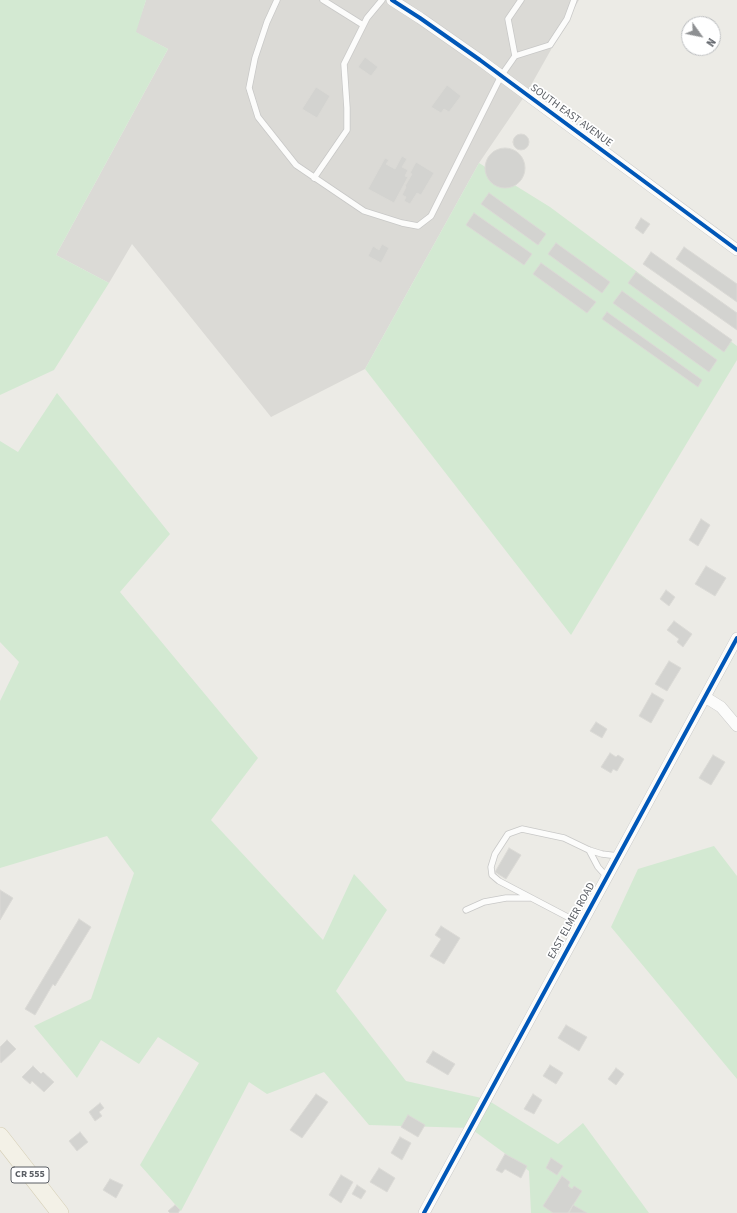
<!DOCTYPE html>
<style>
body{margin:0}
#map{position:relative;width:737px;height:1213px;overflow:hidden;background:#ecebe6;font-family:"Source Sans 3",sans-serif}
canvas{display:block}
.north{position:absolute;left:681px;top:16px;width:40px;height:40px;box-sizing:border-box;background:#fff;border:1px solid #bdbfc1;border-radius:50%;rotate:123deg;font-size:11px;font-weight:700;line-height:16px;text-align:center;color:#5b5f65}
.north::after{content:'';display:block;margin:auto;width:14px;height:18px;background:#8e9092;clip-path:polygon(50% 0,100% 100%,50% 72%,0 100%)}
</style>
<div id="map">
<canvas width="737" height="1213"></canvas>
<div class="north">N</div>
</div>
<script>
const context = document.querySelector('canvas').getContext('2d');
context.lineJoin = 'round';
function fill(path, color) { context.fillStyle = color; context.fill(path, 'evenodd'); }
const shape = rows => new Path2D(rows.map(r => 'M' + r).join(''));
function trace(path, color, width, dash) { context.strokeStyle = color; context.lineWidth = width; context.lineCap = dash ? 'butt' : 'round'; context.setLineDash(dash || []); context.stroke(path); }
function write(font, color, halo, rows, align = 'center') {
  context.font = font + ' "Source Sans 3",sans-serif'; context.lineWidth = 3.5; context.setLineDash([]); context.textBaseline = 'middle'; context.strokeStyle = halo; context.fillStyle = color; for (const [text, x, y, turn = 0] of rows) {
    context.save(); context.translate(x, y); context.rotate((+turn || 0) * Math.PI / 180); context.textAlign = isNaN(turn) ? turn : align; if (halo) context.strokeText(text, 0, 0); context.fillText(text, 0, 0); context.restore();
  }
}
const industrial = shape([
 [146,0,579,0,526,94,479,163,365,369,271,417,132,244,109,283,56,255,168,49,135,32]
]);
const green = shape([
 [0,0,146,0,136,32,168,49,56,255,109,283,54,370,0,395],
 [479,163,550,207,737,346,737,360,571,635,365,369],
 [57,393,170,534,120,592,258,758,211,820,323,940,354,874,387,910,336,991,406,1081,486,1099,558,1144,583,1123,649,1213,531,1213,529,1171,470,1128,369,1125,324,1072,267,1094,249,1082,181,1211,140,1165,199,1063,158,1037,139,1064,101,1040,77,1078,34,1026,91,999,134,873,107,836,0,868,0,701,19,662,0,642,0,441,18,452],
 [714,846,737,876,737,1079,611,927,638,869]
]);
const building = shape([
 [365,57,378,67,371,76,358,67,365,57],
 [447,85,461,96,449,112,444,109,441,113,431,107,447,85],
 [316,87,330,96,317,118,302,109,316,87],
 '513 142a8 8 0 1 1 16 0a8 8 0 1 1-16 0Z',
 '485 168a20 20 0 1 1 40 0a20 20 0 1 1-40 0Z',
 [402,156,407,159,402,167,408,170,405,176,408,177,394,203,368,189,385,158,389,160,386,164,395,169,402,156],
 [416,162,434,173,421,195,417,193,410,204,404,201,406,197,402,195,406,187,405,186,412,174,410,173,416,162],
 [489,193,546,234,538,245,481,204,489,193],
 [474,213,532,254,524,265,466,225,474,213],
 [641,218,650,224,643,234,635,228,641,218],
 [556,243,610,282,602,293,548,254,556,243],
 [382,244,389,248,381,263,368,256,373,246,379,250,382,244],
 [684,247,737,284,737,302,676,259,684,247],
 [651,252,737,313,737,330,643,264,651,252],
 [541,263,596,302,587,313,533,274,541,263],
 [636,272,732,340,724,352,628,283,636,272],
 [622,291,717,360,709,372,613,303,622,291],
 [607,312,702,380,698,387,602,319,607,312],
 [701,519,710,525,698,546,689,540,701,519],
 [706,566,726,578,715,596,695,584,706,566],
 [666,590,675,597,669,606,660,599,666,590],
 [674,621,692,634,683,647,677,642,679,639,667,630,674,621],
 [669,661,681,668,667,691,655,684,669,661],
 [652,693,664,700,651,723,639,716,652,693],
 [596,722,607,729,602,738,590,731,596,722],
 [610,753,616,757,618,755,624,759,617,771,613,769,611,773,601,767,610,753],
 [713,755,725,762,711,785,699,778,713,755],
 [509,848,521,855,506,879,495,872,509,848],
 [0,890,13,898,0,920,0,890],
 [79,919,91,927,55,986,53,984,35,1015,25,1009,79,919],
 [441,926,460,938,444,964,430,956,441,939,435,935,441,926],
 [566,1025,587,1037,579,1051,558,1038,566,1025],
 [7,1040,16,1049,1,1063,0,1061,0,1047,7,1040],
 [433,1051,455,1064,448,1075,426,1062,433,1051],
 [550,1065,563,1073,556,1084,543,1076,550,1065],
 [33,1066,41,1074,43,1072,54,1082,44,1092,32,1081,30,1084,22,1077,33,1066],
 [616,1068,624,1074,616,1085,608,1079,616,1068],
 [316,1094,328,1102,302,1138,290,1130,316,1094],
 [533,1094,542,1100,534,1114,524,1109,533,1094],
 [100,1103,104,1108,99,1112,102,1116,95,1121,89,1112,100,1103],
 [408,1115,425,1125,418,1137,401,1127,408,1115],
 [80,1132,88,1142,77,1151,69,1141,80,1132],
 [400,1137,411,1143,402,1160,391,1153,400,1137],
 [505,1154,527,1166,521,1178,505,1169,502,1173,496,1170,505,1154],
 [551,1158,563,1166,557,1175,546,1168,551,1158],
 [379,1168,395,1178,387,1192,370,1182,379,1168],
 [341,1175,353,1182,341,1203,329,1195,341,1175],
 [562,1176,570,1182,568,1186,572,1189,574,1186,582,1191,568,1213,553,1213,543,1206,562,1176],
 [110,1179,123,1185,116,1198,103,1190,110,1179],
 [357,1185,366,1191,361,1199,352,1194,357,1185],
 [175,1205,180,1210,178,1213,170,1213,168,1211,175,1205],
 [573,1205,587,1213,569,1213,573,1205]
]);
const service = shape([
 [277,0,267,22,255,58,249,88,258,117,296,165,364,211,402,223,418,226,431,216,501,76,515,56],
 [323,0,363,25],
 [521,0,508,19,515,56,550,45,567,19,574,0],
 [314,178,347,130,347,108,344,64,367,18,382,0],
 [589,850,598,867,607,877],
 [466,910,484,902,506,898,530,898],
 [581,924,499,881,492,875,491,867,495,854,508,834,522,829,564,838,589,850,602,854,618,856]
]);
const minor = shape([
 [392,0,420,18,480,60,737,250],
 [705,697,721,707,737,726],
 [424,1213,737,638]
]);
const primary = shape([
 [0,1136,60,1213]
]);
const cycleway = shape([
 [392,0,420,18,480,60,737,250],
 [424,1213,737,638]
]);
const shields = [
 [30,1175,38]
];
const shieldNames = [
 ["CR 555",30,1175]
];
const streetNames = [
 ["SOUTH EAST AVENUE",571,116,36],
 ["EAST ELMER ROAD",572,921,-61]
];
fill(industrial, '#dbdad6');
fill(green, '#d3e9d2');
fill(building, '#d3d3d0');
trace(building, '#dbdad6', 1);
trace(service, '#c8c8c7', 7);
trace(minor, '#c8c8c7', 12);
trace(primary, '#d4cdb3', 18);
trace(service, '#fcfcfb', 5.5);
trace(minor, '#fcfcfb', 11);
trace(primary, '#f3f1e7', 17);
trace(cycleway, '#0057b8', 4);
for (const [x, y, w] of shields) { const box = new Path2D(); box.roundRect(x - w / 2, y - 8, w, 16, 3); context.fillStyle = '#fff'; context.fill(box); trace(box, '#5b5f65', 1); }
write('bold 10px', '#5b5f65', null, shieldNames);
write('11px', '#5b5f65', '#fff', streetNames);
</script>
